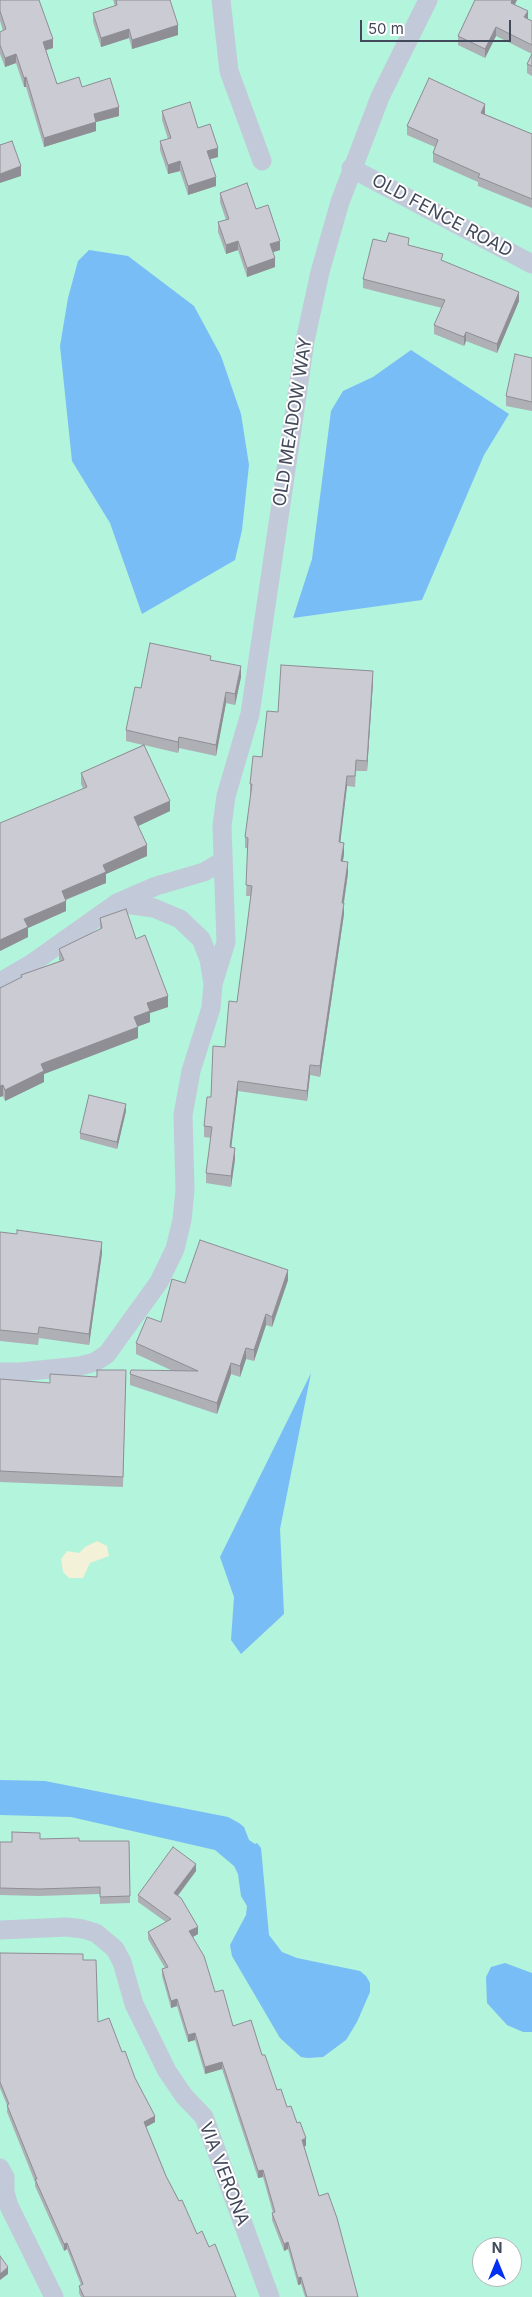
<!DOCTYPE html>
<style>
body{margin:0}
#map{position:relative;width:532px;height:2297px;overflow:hidden;background:#efeceb;font-family:Inter,sans-serif}
canvas{display:block}
.north{position:absolute;left:472px;top:2237px;width:50px;height:50px;box-sizing:border-box;background:#fff;border:1px solid #b3b6bd;border-radius:50%;rotate:0deg;font-size:14px;font-weight:700;line-height:20px;text-align:center;color:#42495b}
.north::after{content:'';display:block;margin:auto;width:18px;height:22px;background:#0330f1;clip-path:polygon(50% 0,100% 100%,50% 72%,0 100%)}
.scale{position:absolute;left:360px;top:20px;width:151px;height:22px;box-sizing:border-box;border:2px solid #42495b;border-top:0;padding-left:6px;font-size:15px;line-height:18px;white-space:nowrap;color:#42495b;-webkit-text-stroke:4px #fff;paint-order:stroke}
</style>
<div id="map">
<canvas width="532" height="2297"></canvas>
<div class="north">N</div>
<div class="scale">50 m</div>
</div>
<script>
const context = document.querySelector('canvas').getContext('2d');
context.lineJoin = 'round';
function fill(path, color) { context.fillStyle = color; context.fill(path, 'evenodd'); }
const shape = rows => new Path2D(rows.map(r => 'M' + r).join(''));
function trace(path, color, width, dash) { context.strokeStyle = color; context.lineWidth = width; context.lineCap = dash ? 'butt' : 'round'; context.setLineDash(dash || []); context.stroke(path); }
function write(font, color, halo, rows, align = 'center') {
  context.font = font + ' Inter,sans-serif'; context.lineWidth = 4; context.setLineDash([]); context.textBaseline = 'middle'; context.strokeStyle = halo; context.fillStyle = color; for (const [text, x, y, turn = 0] of rows) {
    context.save(); context.translate(x, y); context.rotate((+turn || 0) * Math.PI / 180); context.textAlign = isNaN(turn) ? turn : align; if (halo) context.strokeText(text, 0, 0); context.fillText(text, 0, 0); context.restore();
  }
}
const green = shape([
 [0,0,532,0,532,2297,0,2297],
 [482,2247,512,2247,512,2277,482,2277]
]);
const sand = shape([
 [97,1541,107,1546,109,1556,90,1563,83,1578,69,1578,63,1572,61,1559,67,1551,79,1553,85,1547]
]);
const water = shape([
 [89,250,128,256,194,306,221,356,241,414,249,465,242,530,235,560,142,614,110,523,72,461,60,346,68,298,78,261],
 [411,350,509,414,484,455,422,600,293,618,312,559,331,411,343,391,373,377],
 [311,1373,280,1529,284,1614,241,1654,231,1640,234,1597,220,1557],
 [0,1780,45,1781,228,1817,239,1823,244,1827,249,1840,255,1844,257,1843,261,1848,269,1935,282,1952,297,1958,360,1971,366,1976,370,1983,370,1992,357,2022,346,2040,323,2057,308,2058,301,2057,280,2038,232,1956,230,1945,246,1915,247,1906,241,1896,238,1874,234,1866,215,1850,71,1817,0,1815],
 [505,1963,532,1973,532,2032,523,2032,507,2025,487,2003,486,1977,491,1967]
]);
const minor = shape([
 [221,0,229,71,262,161],
 [351,168,532,264],
 [0,982,31,964,117,903,156,886,204,872,223,861],
 [213,984,226,942,222,826,226,796,250,714,305,341,320,272,340,202,380,97,428,0],
 [0,1372,20,1372,80,1366,95,1362,107,1354,159,1282,175,1249,182,1220,185,1190,183,1115,191,1071,211,1008,213,984,209,959,201,939,180,919,154,908,117,903],
 [0,1930,67,1927,83,1929,96,1933,115,1949,122,1962,134,2004,167,2071,184,2096,204,2117,270,2297],
 [0,2168,5,2177,5,2192,9,2206,54,2297]
]);
const wall = shape([
 [0,0,53,48,46,50,57,84,82,87,119,116,96,122,96,131,44,147,26,87,24,87,16,63,5,67,0,54,0,32,3,31,0,21],
 [113,0,170,0,178,35,132,49,129,38,101,47,93,22,93,13,115,6],
 [475,0,517,0,515,4,528,19,532,21,532,76,527,73,527,64,532,54,496,36,485,58,458,45,458,36],
 [162,111,198,128,218,157,210,159,216,186,188,195,180,171,168,174,160,150,160,141,168,139,162,120],
 [485,113,485,114,532,134,532,208,478,186,478,182,433,162,433,153,435,147,407,135,407,126],
 [220,193,256,209,280,250,273,252,275,267,247,277,238,250,226,254,218,232,218,222,226,220,220,202],
 [386,242,409,246,443,261,519,301,497,353,466,341,464,346,434,334,434,325,442,308,363,288,363,279],
 [532,358,532,411,506,406,506,396],
 [211,660,241,677,235,705,226,703,216,756,179,748,178,753,144,745,170,811,138,826,147,856,106,874,106,883,66,900,66,911,28,928,28,937,0,951,83,788,81,784,81,773,143,745,126,741,126,730,141,688],
 [373,682,367,771,356,771,355,787,347,786,340,842,344,854,343,861,348,873,344,903,344,914,320,1077,310,1075,307,1101,238,1091,231,1148,235,1159,231,1187,206,1183,206,1173,211,1138,204,1137,204,1126,211,1097,225,1047,237,1002,246,934,251,896,246,896,248,848,245,848,245,837,251,795,250,795,250,784,262,757,278,712],
 [100,918,136,939,168,1007,150,1013,150,1022,137,1026,138,1038,44,1074,44,1082,5,1101,3,1096,0,1097,21,975,60,961,59,960,59,949,100,929],
 [126,1111,117,1149,80,1139,80,1133],
 [0,1234,102,1253,89,1345,39,1338,38,1345,0,1341],
 [288,1280,272,1327,266,1325,254,1361,246,1359,240,1377,231,1374,217,1414,130,1385,130,1374,173,1371,136,1354,136,1343,161,1322,185,1283],
 [126,1370,123,1487,0,1482,0,1379,50,1383,97,1377],
 [40,1839,79,1841,129,1841,130,1903,100,1904,100,1894,39,1896,0,1895,0,1842,12,1842],
 [196,1871,178,1896,198,1934,193,1937,215,1992,233,2026,262,2055,277,2090,297,2123,306,2146,304,2146,319,2196,358,2297,305,2297,301,2284,298,2285,288,2249,284,2251,272,2220,272,2213,273,2213,263,2177,258,2178,222,2069,205,2074,195,2040,188,2042,177,2006,171,2008,162,1976,162,1969,165,1968,148,1939,148,1932,166,1922,138,1902,138,1895],
 [0,1953,83,1960,98,2022,122,2052,135,2078,155,2122,146,2127,166,2176,197,2234,209,2247,236,2297,81,2297,79,2293,79,2286,81,2285,67,2249,64,2251,35,2186,35,2182,7,2112,7,2105,0,2088]
]);
const shadedWall = shape([
 [512,0,517,0,511,12,511,3],
 [528,11,528,20,524,17],
 [178,25,178,35,132,49,132,40],
 [496,27,496,36,485,58,485,49],
 [129,29,129,38,101,47,101,38],
 [53,39,53,48,43,51,43,42],
 [16,54,16,63,5,67,5,58],
 [26,77,26,87,24,87,24,78],
 [485,104,485,113,481,122,481,113],
 [119,107,119,116,96,122,96,131,44,147,44,138,94,114],
 [218,148,218,157,207,160,207,151],
 [180,161,180,171,168,174,168,165],
 [21,166,21,176,0,183,0,174],
 [216,177,216,186,188,195,188,186],
 [238,241,238,250,226,254,226,245],
 [280,241,280,250,270,253,270,244],
 [275,258,275,267,247,277,247,268],
 [519,292,519,301,497,353,497,344],
 [466,332,466,341,464,346,464,337],
 [241,666,241,677,235,705,235,694],
 [373,671,373,682,367,771,367,761],
 [226,692,226,703,216,756,216,745],
 [179,737,179,748,178,753,178,742],
 [347,776,347,786,339,853,339,842],
 [170,801,170,811,134,828,134,817],
 [344,843,344,854,341,872,341,861],
 [147,845,147,856,106,874,106,883,62,901,62,891,103,865],
 [348,862,348,873,342,914,342,903],
 [66,901,66,911,28,928,28,937,0,951,0,940,24,919],
 [344,903,344,914,320,1077,320,1066],
 [168,996,168,1007,150,1013,150,1022,134,1028,134,1017,147,1003],
 [138,1027,138,1038,44,1074,44,1082,5,1101,5,1090,41,1064],
 [310,1065,310,1075,307,1101,307,1091],
 [238,1081,238,1091,230,1158,230,1147],
 [3,1085,3,1096,0,1097,0,1086],
 [126,1104,126,1111,117,1149,117,1142],
 [235,1148,235,1159,231,1187,231,1176],
 [102,1242,102,1253,89,1345,89,1334],
 [288,1270,288,1280,272,1327,272,1317],
 [266,1314,266,1325,254,1361,254,1350],
 [246,1348,246,1359,240,1377,240,1366],
 [231,1363,231,1374,217,1414,217,1403],
 [196,1864,196,1871,174,1900,174,1893],
 [198,1927,198,1934,189,1939,189,1931],
 [177,1999,177,2006,171,2008,171,2001],
 [195,2033,195,2040,188,2042,188,2035],
 [222,2062,222,2069,205,2074,205,2067],
 [155,2116,155,2122,144,2128,144,2122],
 [306,2138,306,2146,302,2147,302,2140],
 [263,2170,263,2177,258,2178,258,2171],
 [288,2242,288,2249,284,2251,284,2244],
 [67,2243,67,2249,64,2251,64,2244],
 [8,2267,8,2274,0,2280,0,2274],
 [301,2277,301,2284,298,2285,298,2278]
]);
const building = shape([
 [0,0,39,0,53,39,43,42,57,84,79,77,82,87,110,78,119,107,94,114,96,122,44,138,26,77,24,78,16,54,5,58,0,45,0,32,6,29,0,11,0,0],
 [116,0,170,0,178,25,132,40,129,29,101,38,93,13,117,5,116,0],
 [475,0,512,0,511,3,528,11,524,17,532,21,532,45,496,27,485,49,458,36,475,0],
 [532,54,532,66,527,64,532,54],
 [429,78,485,104,481,113,532,134,532,199,478,177,480,174,433,153,438,140,407,126,429,78],
 [190,102,198,128,210,124,218,148,207,151,216,177,188,186,180,161,168,165,160,141,171,138,162,111,190,102],
 [12,141,21,166,0,174,0,145,12,141],
 [247,183,256,209,268,205,280,241,270,244,275,258,247,268,238,241,226,245,218,222,229,219,220,193,247,183],
 [389,233,409,238,408,245,443,254,441,260,519,292,497,344,466,332,464,337,434,325,445,300,363,279,373,239,386,242,389,233],
 [515,354,532,358,532,402,506,396,515,354],
 [150,643,211,656,210,660,241,666,235,694,226,692,216,745,179,737,178,742,126,730,135,687,141,688,150,643],
 [281,665,373,671,367,761,356,760,355,776,347,776,339,842,344,843,341,861,348,862,342,903,344,903,320,1066,310,1065,307,1091,238,1081,230,1147,235,1148,231,1176,206,1173,212,1127,204,1126,207,1097,211,1097,213,1046,225,1047,229,1001,237,1002,246,934,252,886,246,885,248,838,245,837,252,784,250,784,253,756,262,757,267,711,278,712,281,665],
 [144,745,170,801,134,817,147,845,103,865,106,872,62,891,66,901,24,919,28,927,0,940,0,823,87,787,81,773,144,745],
 [126,909,136,939,145,935,168,996,147,1003,150,1011,134,1017,138,1027,41,1064,44,1071,5,1090,3,1085,0,1086,0,988,22,977,21,975,64,960,59,949,102,928,100,918,126,909],
 [89,1095,126,1104,117,1142,80,1133,89,1095],
 [17,1230,102,1242,89,1334,39,1327,38,1334,0,1330,0,1232,17,1234,17,1230],
 [200,1240,288,1270,272,1317,266,1314,254,1350,246,1348,240,1366,231,1363,217,1403,130,1374,131,1370,198,1371,136,1343,147,1317,161,1322,172,1279,185,1283,200,1240],
 [97,1370,126,1370,123,1477,0,1471,0,1379,50,1383,50,1374,97,1377,97,1370],
 [12,1832,40,1833,40,1839,79,1838,79,1841,129,1841,130,1896,100,1897,100,1887,39,1889,0,1888,0,1842,12,1842,12,1832],
 [173,1847,196,1864,174,1893,181,1898,198,1927,189,1931,204,1956,215,1992,223,1990,233,2026,251,2020,262,2055,265,2055,277,2090,281,2089,287,2107,291,2106,297,2123,300,2122,306,2138,302,2140,319,2196,328,2193,337,2218,358,2297,307,2297,301,2277,298,2278,288,2242,284,2244,272,2213,275,2212,263,2170,258,2171,222,2062,205,2067,195,2033,188,2035,177,1999,171,2001,162,1969,168,1967,148,1932,171,1919,138,1895,173,1847],
 [0,1953,83,1954,83,1960,96,1960,98,2022,109,2018,122,2052,125,2051,135,2078,155,2116,144,2122,166,2176,179,2201,182,2200,197,2234,202,2231,209,2247,215,2244,236,2297,84,2297,79,2286,83,2284,67,2243,64,2244,35,2179,37,2179,7,2105,9,2104,0,2082,0,1953],
 [0,2256,8,2267,0,2274,0,2256]
]);
const streetNames = [
 ["OLD FENCE ROAD",442,216,28],
 ["OLD MEADOW WAY",293,422,-81],
 ["VIA VERONA",224,2174,69]
];
fill(green, '#b2f4dc');
fill(sand, '#f3f1d8');
fill(water, '#79bdf6');
trace(minor, '#c2c9d8', 19);
fill(wall, '#afafb6');
fill(shadedWall, '#8e8e94');
fill(building, '#cbcbd4');
trace(building, '#8e8e94', 1);
write('18px', '#42495b', '#fff', streetNames);
</script>
